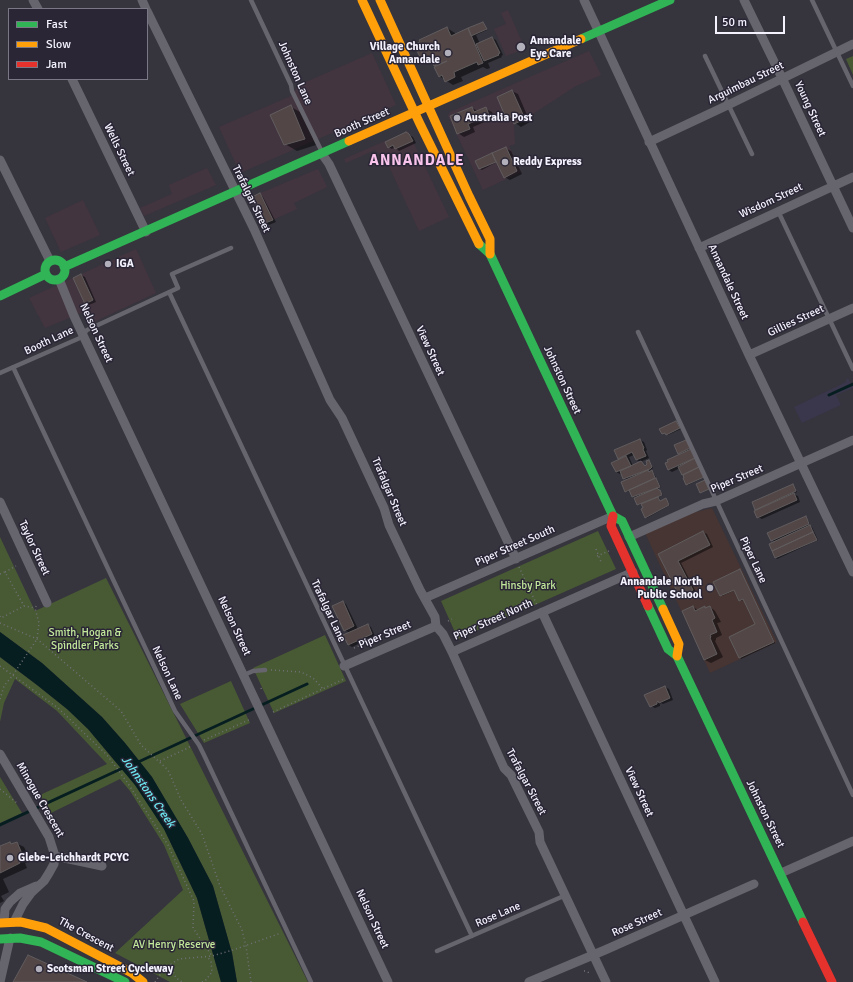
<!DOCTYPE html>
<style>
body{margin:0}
#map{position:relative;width:853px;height:982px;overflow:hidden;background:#36343d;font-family:Signika,sans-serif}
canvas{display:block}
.legend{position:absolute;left:8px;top:8px;width:140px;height:72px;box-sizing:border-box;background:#2a2636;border:1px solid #7b7886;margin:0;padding:5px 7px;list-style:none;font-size:12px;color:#f4f2fd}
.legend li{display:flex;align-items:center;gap:8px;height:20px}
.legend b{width:20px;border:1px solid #7b7886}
.scale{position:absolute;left:715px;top:16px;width:70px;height:18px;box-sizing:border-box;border:2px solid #f4f2fd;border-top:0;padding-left:5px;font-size:12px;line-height:14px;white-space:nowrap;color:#f4f2fd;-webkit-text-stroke:3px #2a2636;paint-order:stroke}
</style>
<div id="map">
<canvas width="853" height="982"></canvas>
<ul class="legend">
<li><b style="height:5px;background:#30b455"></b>Fast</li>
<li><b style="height:5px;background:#ff9f0a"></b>Slow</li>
<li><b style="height:5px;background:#e5322d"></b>Jam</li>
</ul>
<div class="scale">50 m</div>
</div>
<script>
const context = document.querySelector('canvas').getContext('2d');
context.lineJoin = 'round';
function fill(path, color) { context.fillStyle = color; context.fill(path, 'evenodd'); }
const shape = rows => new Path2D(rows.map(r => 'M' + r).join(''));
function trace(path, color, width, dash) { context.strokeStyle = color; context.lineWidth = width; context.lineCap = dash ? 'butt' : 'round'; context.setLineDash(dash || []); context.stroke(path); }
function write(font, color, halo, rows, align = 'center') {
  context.font = font + ' Signika,sans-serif'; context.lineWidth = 3; context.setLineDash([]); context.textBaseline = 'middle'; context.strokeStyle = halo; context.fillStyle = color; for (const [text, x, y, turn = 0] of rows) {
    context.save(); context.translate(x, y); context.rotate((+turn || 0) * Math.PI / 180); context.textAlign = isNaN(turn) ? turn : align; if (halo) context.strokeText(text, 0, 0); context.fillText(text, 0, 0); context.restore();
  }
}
const commercial = shape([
 [508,10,525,49,506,56,494,29,506,24,501,13],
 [589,51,601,75,576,86,525,119,514,124,515,144,509,146,521,172,483,190,448,116,450,112],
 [372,53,396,105,240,173,219,127,291,96,299,85],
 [408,131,449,217,419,231,386,160,375,150,346,163,344,159],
 [207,168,216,185,144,216,140,208,172,194,169,185],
 [318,169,327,187,294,203,297,209,264,224,251,197],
 [83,200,100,235,61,252,45,218],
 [136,249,156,293,94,322,88,310,45,328,29,298]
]);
const built = shape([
 [848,378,851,384,853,383,853,388,836,395,841,405,802,423,794,407,846,382,846,380]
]);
const education = shape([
 [712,508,777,642,710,673,645,533,684,515]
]);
const green = shape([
 [853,56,853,75,846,59],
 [598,531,616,569,458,639,441,601],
 [0,537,35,611,106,578,308,982,237,982,232,953,213,886,188,838,152,777,125,743,102,717,42,663,0,632],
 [325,635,346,681,274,713,253,668],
 [0,657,37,685,67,709,88,729,135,785,164,829,197,898,221,982,170,982,115,953,183,890,164,845,130,791,120,779,51,813,40,795,107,764,57,711,15,679,4,703,0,722],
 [231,681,250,723,204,743,180,704],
 [0,777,22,813,0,823]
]);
const water = shape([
 [0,632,42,663,102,717,125,743,152,777,188,838,213,886,232,953,237,982,221,982,197,898,164,829,135,785,88,729,67,709,37,685,0,657]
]);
const shadow = shape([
 [483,23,487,30,476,35,480,44,492,38,496,40,503,55,501,56,502,57,488,63,490,68,487,69,483,67,461,77,463,81,453,85,439,76,434,63,430,63,422,58,447,28,455,33,456,35],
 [427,59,437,62,427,61],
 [512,91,518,94,530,122,521,127,507,117],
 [291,107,302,113,316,145,297,151,285,144],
 [472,108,478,111,486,109,492,112,494,118,473,127,475,132,464,137,458,133],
 [409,135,413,137,416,143,399,151,395,147,392,149,388,147],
 [505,148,511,151,522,174,510,180,504,177,497,162,482,170,480,169,477,161],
 [260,194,263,197,276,222,269,225,266,223],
 [81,275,85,277,96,302,89,305,86,303],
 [676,422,681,429,668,435,667,433,663,433],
 [640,440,644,442,647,450,646,451,649,458,640,462,637,460,634,455,629,457,633,466,641,462,645,466,649,465,649,461,650,462,653,468,649,471,649,472,653,472,661,487,658,488,663,495,659,497,661,501,666,499,670,505,647,518,645,517,642,504,638,505,630,490,627,492,625,491,627,480,624,478,622,473,620,474,616,472,620,460,616,451],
 [686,441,705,477,688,485,680,468,672,472,669,470,681,454,679,453],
 [793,485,797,492,793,494,798,496,800,502,762,519,758,517,758,510,756,509],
 [806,517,810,524,808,525,812,527,818,540,777,559,776,558,770,545,775,542,772,540],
 [703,532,707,534,713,547,681,563,696,592,684,599,680,597,659,554],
 [740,570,775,643,741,659,730,637,757,625,745,599,741,601,740,600,735,590,722,596,721,595],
 [343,602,346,604,358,629,368,625,371,627,375,636,352,647,349,645,350,633,344,630],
 [693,607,698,610,704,607,706,609,710,607,715,611,721,622,717,623,722,635,716,638,716,640,715,641,723,657,711,663,705,660,683,612],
 [665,687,669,689,673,700,663,704,661,703,660,704,660,706,655,708,651,706],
 [10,843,13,845,16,843,24,847,31,861,25,863,27,868,3,879,9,892,1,896,4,901,0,903,0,847]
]);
const stream = shape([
 [829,395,853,384],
 [136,763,307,684],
 [0,825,125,767]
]);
const building = shape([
 [483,22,487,29,471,36,468,28,483,22],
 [447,27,451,36,468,28,483,63,478,65,477,62,454,72,455,77,445,82,442,75,439,77,434,67,447,61,434,66,432,61,421,59,414,45,420,42,419,40,447,27],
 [492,37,500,53,498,54,499,55,484,61,476,44,492,37],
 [512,90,525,119,514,124,510,116,506,118,497,97,512,90],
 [291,105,305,139,284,145,270,115,291,105],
 [472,107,474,112,486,107,489,115,468,124,470,129,457,134,450,116,472,107],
 [406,132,409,134,413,141,395,149,393,145,388,148,385,142,406,132],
 [506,147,517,171,504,178,492,153,506,147],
 [492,153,496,162,479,169,475,161,492,153],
 [260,193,273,220,265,223,252,197,260,193],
 [81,274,93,300,85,304,73,278,81,274],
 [676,421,680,428,666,435,665,433,662,434,659,429,676,421],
 [640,439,644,448,643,449,646,456,636,460,632,452,618,459,614,450,640,439],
 [686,440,690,448,678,454,674,445,686,440],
 [691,449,695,458,668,470,665,463,668,462,667,460,691,449],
 [626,456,631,466,616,472,611,463,626,456],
 [695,458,699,467,682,475,678,467,695,458],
 [649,460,652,467,650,469,623,479,620,471,641,461,645,466,647,464,646,461,649,460],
 [699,467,704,477,686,485,683,478,684,478,683,475,699,467],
 [648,470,649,472,652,470,655,478,625,492,621,482,648,470],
 [656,478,660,487,632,497,629,490,656,478],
 [705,480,709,489,700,493,696,484,705,480],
 [793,484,796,491,755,510,752,502,793,484],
 [657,488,659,490,660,490,662,495,637,505,634,498,657,488],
 [794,493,797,500,757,518,754,511,794,493],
 [658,497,660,501,666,498,669,505,645,518,641,509,643,508,641,504,658,497],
 [806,516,809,524,771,541,767,533,806,516],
 [810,525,813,532,772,551,769,544,810,525],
 [703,531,710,545,678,561,693,590,680,597,658,554,703,531],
 [813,532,817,540,775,558,772,551,813,532],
 [740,569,774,642,739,658,729,637,755,624,743,599,739,601,734,590,720,596,713,582,740,569],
 [343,601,354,626,344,631,332,606,343,601],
 [693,606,695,611,705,606,705,608,710,606,715,618,712,620,717,632,710,635,711,637,710,638,717,654,704,660,682,611,693,606],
 [368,624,372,634,348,645,343,635,368,624],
 [665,686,670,698,659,703,658,701,657,702,657,704,650,707,644,695,665,686],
 [10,842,11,844,17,842,23,856,18,859,20,863,0,873,0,846,10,842],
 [28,955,87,982,13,982,28,955]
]);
const path = shape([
 [596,549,601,562],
 [597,556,609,551],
 [519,567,537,605],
 [5,572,16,566],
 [0,574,5,572,24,606],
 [0,616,1,618,24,606,35,608],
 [448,621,452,619],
 [0,623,37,639,121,711,141,745,168,770,181,800,202,834,220,886,242,930,246,946,251,982],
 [354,648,361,645],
 [0,666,58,708,107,755,127,782,168,845,194,901,193,928,212,956],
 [271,670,301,672,313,678,323,689],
 [261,688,262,690],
 [0,699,4,686,13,675,37,639,39,623,35,608,37,605],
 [273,712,344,679],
 [204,740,251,719],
 [160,761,188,748,192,745],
 [0,789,17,803],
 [170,965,176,978,182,982],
 [584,971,585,971],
 [588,972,590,975],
 [155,982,164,969,179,959,212,956,233,950,281,933],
 [202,982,205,981,212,972,211,962,207,956]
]);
const lane = shape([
 [251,0,291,85,292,91,322,152],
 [812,0,853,86],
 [705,56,752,154],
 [778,211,853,369],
 [169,292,472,936],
 [638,332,853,795],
 [13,367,175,711,199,745,204,755,311,982],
 [0,373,73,341,80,338,87,330,178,288,172,274,231,248],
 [244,675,253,671,265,670],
 [437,951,566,895]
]);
const street = shape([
 [33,0,38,9],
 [142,0,146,9],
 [584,0,749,355,853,572],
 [744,0,782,78,853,228],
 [147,11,254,229,330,400,342,418,384,508,389,525,420,590,435,617,436,626,443,634,452,652,504,768,511,775,539,832,540,842,606,982],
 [72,79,146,232],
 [649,142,728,105,853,44],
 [322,154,329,164,516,559],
 [0,160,50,261],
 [699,248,853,177],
 [59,279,74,316,388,982],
 [749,355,853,308],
 [0,502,47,603],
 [629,537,703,504,716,501,853,440],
 [425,598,613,516],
 [542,612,715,982],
 [452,652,633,572],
 [344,666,436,626],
 [0,754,49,837,55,856,54,864,49,873,44,881,31,893,23,904,14,922],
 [55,856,102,866],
 [781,873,853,841],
 [4,922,5,909,10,902,20,893,36,886],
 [0,982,10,938],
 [529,982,605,950,754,884]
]);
const fast = shape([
 [581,39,670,0],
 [479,244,490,254,613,516,622,521,663,609],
 '45 270a10 10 0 1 1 20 0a10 10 0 1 1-20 0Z',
 [64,267,349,141],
 [0,296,46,274],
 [648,606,668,649,677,656,803,922],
 [0,939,20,938,41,942,125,982]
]);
const slow = shape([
 [362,0,420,124,479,244],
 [380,0,469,196,490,239,490,254],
 [349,141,581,39],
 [663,609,679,644,677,656],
 [0,923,21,922,46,928,132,973,143,982]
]);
const jam = shape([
 [613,516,611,526,648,606],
 [803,922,832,982]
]);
const markers = [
 [521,47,5,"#b2b0ba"],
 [448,53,4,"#b2b0ba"],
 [457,118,4,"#b2b0ba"],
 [505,162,4,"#b2b0ba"],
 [108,264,4,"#b2b0ba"],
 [710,588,4,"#b2b0ba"],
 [10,858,4,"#b2b0ba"],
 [39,969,4,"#b2b0ba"]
];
const poiNames = [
 ["Annandale",530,41],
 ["Eye Care",530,54],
 ["Village Church",440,47,"right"],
 ["Annandale",440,60,"right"],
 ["Australia Post",465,118],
 ["Reddy Express",513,162],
 ["IGA",116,264],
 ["Annandale North",702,582,"right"],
 ["Public School",702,595,"right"],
 ["Glebe-Leichhardt PCYC",18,858],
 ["Scotsman Street Cycleway",47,969]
];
const streetNames = [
 ["Johnston Lane",295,73,66],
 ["Arguimbau Street",746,83,-26],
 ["Young Street",810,109,65],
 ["Booth Street",362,123,-24],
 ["Wells Street",119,150,64],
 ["Trafalgar Street",251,199,64],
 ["Wisdom Street",771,201,-25],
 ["Annandale Street",728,282,65],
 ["Gillies Street",796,321,-25],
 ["Nelson Street",96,333,65],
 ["Booth Lane",49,341,-25],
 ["View Street",430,351,65],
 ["Johnston Street",562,380,65],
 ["Piper Street",737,479,-23],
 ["Trafalgar Street",389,492,67],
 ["Piper Street South",515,546,-24],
 ["Taylor Street",34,548,65],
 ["Piper Lane",753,560,65],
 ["Trafalgar Lane",328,611,65],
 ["Piper Street North",493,620,-24],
 ["Nelson Street",234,626,65],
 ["Piper Street",385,635,-23],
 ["Nelson Lane",167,673,65],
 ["Trafalgar Street",526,782,62],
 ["View Street",639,792,65],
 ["Minogue Crescent",40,800,60],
 ["Johnston Street",765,814,64],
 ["Rose Lane",498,915,-23],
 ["Nelson Street",372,919,65],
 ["Rose Street",637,923,-24],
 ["The Crescent",86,935,28]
];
const parkNames = [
 ["Hinsby Park",528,586],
 ["Smith, Hogan &",85,633],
 ["Spindler Parks",85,646],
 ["AV Henry Reserve",174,945]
];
const waterNames = [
 ["Johnstons Creek",148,792,55]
];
const districtNames = [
 ["ANNANDALE",417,161]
];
fill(commercial, '#433540');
fill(built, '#3a364b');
fill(education, '#463533');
fill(green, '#485a34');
fill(water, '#071e21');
fill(shadow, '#0007');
trace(stream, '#071e21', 3);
fill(building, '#524746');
trace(building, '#605c5e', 1);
trace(path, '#717075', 1.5, [1, 3]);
trace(lane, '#66646c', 4.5);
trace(street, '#66646c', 9);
trace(fast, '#30b455', 9);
trace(slow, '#ff9f0a', 9);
trace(jam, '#e5322d', 9);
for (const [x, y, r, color] of markers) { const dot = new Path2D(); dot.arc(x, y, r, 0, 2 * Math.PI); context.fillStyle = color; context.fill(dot); trace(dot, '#2a2636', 1.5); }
write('bold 11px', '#f4f2fd', '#2a2636', poiNames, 'left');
write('11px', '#f4f2fd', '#2a2636', streetNames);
write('11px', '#c3e99a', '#2a2636', parkNames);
write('italic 12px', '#6ce8f1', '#2a2636', waterNames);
context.letterSpacing = '1px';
write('bold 15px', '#f9c4ec', '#2a2636', districtNames);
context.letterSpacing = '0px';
</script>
